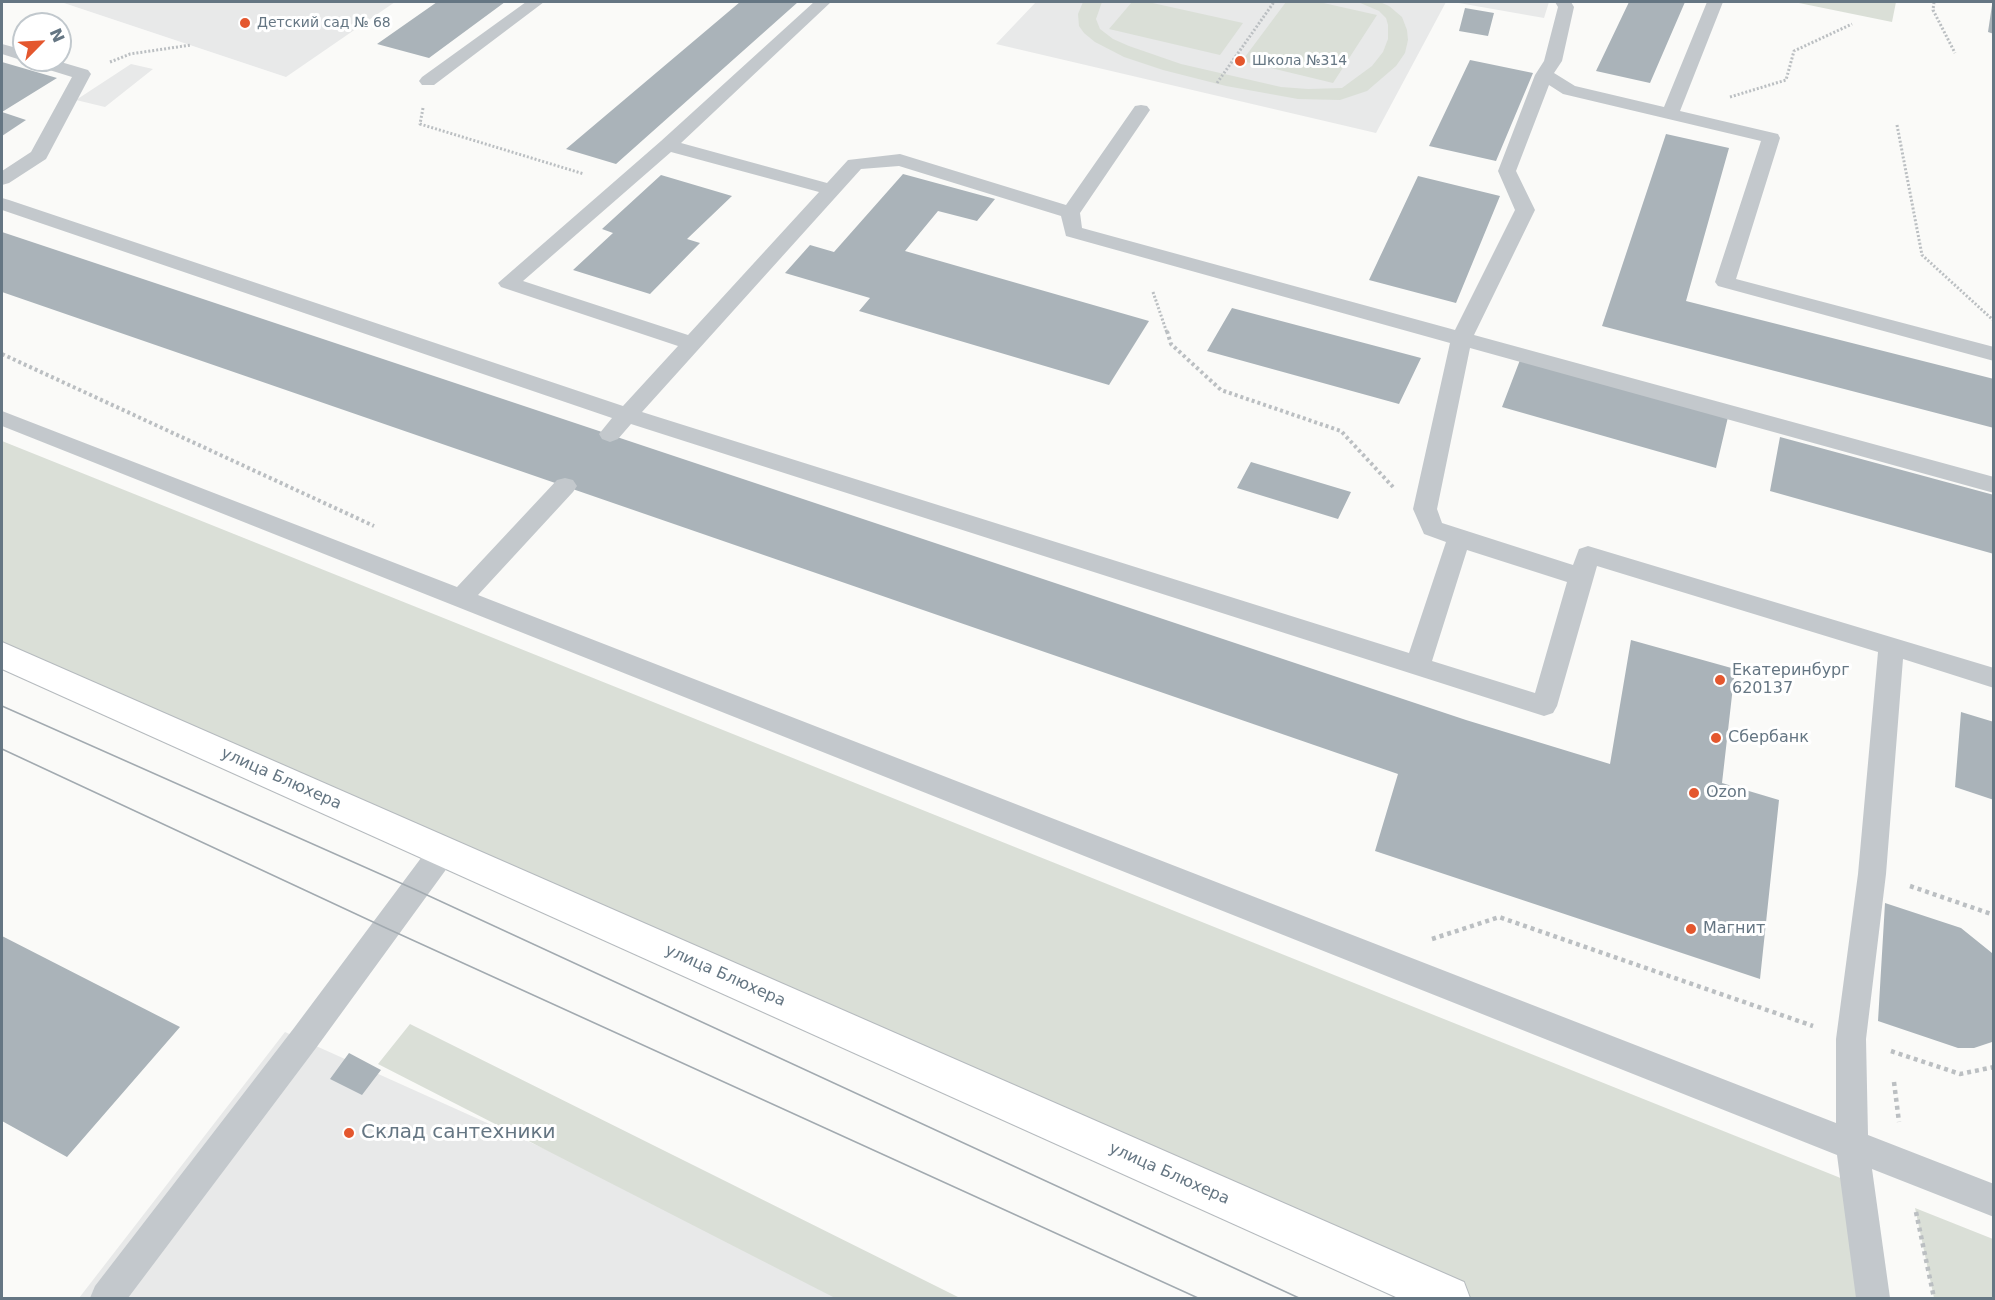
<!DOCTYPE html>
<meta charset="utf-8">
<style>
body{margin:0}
#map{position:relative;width:1995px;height:1300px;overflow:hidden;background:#fafaf8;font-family:"DejaVu Sans",sans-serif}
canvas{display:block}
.frame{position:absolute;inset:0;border:3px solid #657683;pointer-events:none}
.north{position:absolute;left:12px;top:12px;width:60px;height:60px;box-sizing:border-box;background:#fff;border:2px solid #c1c8cd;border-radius:50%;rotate:66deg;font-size:16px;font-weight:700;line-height:24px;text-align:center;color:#657683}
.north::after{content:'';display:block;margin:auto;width:21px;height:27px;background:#e4572e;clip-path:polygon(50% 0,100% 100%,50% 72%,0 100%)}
</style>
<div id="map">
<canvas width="1995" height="1300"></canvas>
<div class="frame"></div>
<div class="north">N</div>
</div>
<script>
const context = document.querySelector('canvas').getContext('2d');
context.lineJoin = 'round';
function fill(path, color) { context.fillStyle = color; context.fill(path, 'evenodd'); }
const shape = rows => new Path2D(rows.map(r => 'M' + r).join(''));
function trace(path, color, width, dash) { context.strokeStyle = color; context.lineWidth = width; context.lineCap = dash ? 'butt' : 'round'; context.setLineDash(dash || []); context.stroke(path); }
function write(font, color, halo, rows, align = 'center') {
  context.font = font + ' "DejaVu Sans",sans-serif'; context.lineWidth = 6; context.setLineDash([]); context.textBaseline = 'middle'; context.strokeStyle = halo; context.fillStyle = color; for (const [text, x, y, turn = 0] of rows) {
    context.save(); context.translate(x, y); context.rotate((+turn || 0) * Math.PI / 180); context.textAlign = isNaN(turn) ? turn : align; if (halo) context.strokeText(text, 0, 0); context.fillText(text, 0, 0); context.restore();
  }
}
const built = shape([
 [61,2,395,2,286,77],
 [1036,2,1446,2,1376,133,996,44],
 [1453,2,1549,2,1544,18],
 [131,64,153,69,105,107,76,100],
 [285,1032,876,1298,79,1298]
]);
const green = shape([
 [1083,2,1102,2,1096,19,1100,29,1113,39,1129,46,1181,64,1281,87,1308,89,1342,88,1372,66,1383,52,1388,39,1388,25,1386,18,1379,11,1358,2,1380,2,1389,6,1402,17,1407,30,1408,40,1405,53,1396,66,1367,91,1340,100,1298,99,1226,86,1163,70,1124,57,1095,42,1084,33,1079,26,1078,14],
 [1132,2,1148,2,1243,23,1220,55,1109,29],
 [1286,2,1319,2,1377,15,1333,83,1242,61],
 [1794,2,1896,2,1892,22],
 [2,441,1858,1185,1873,1298,1447,1298,2,655],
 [410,1024,960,1298,835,1298,378,1064],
 [1915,1208,1993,1239,1993,1298,1934,1298]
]);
const building = shape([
 [437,2,505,2,429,58,377,44],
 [740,2,798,2,616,164,566,149],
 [1629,2,1685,2,1650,83,1596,71],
 [1992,5,1994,5,1994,34,1988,32],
 [1465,8,1494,13,1488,36,1459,31],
 [1470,60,1533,73,1496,161,1429,146],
 [2,62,57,78,2,112,26,120,2,136],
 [1666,134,1729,148,1686,301,1994,379,1994,428,1602,326],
 [903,174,995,199,977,221,938,211,905,251,1149,321,1109,385,859,311,870,298,785,273,810,245,834,252],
 [661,175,732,196,687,239,700,243,650,294,573,270,613,233,602,229],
 [1418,176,1500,196,1456,303,1369,280],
 [2,232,1466,720,1610,764,1631,640,1735,669,1722,783,1779,800,1760,979,1375,851,1398,774,2,292],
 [1232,308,1421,358,1399,404,1207,351],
 [1520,360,1728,417,1716,468,1502,407],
 [1780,437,1994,495,1994,554,1770,491],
 [1251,462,1351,492,1338,519,1237,488],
 [1961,712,1994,722,1994,800,1955,787],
 [1885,903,1961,928,1992,953,1994,956,1994,1041,1992,1042,1974,1048,1958,1048,1878,1021],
 [2,936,180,1027,67,1157,2,1121],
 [349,1053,381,1070,362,1095,330,1079]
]);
const pathFar2 = shape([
 [1934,2,1933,10,1955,53],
 [110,62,130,54,191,45],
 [1217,83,1274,2],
 [1730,97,1786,80,1794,51,1852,24],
 [423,108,420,124,584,174],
 [1897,125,1922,255,1993,320],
 [1153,292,1167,333]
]);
const pathFar1 = shape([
 [1167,331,1171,344,1221,390,1341,431,1393,487],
 [2,354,374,526]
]);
const path = shape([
 [1910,886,1994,915],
 [1432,939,1499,917,1813,1026],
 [1891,1051,1960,1074,1994,1067],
 [1894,1082,1899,1122],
 [1916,1212,1934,1298]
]);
const service = shape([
 [526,2,544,2,434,85,422,85,419,81,422,77,526,2],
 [814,2,831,2,681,143,827,183,848,160,900,154,1066,205,1135,106,1141,105,1147,106,1150,110,1080,213,1082,228,1455,330,1515,210,1498,171,1535,75,1544,61,1558,7,1555,2,1571,2,1574,7,1562,61,1554,73,1575,86,1664,107,1707,2,1723,2,1680,111,1778,134,1780,138,1736,279,1994,347,1994,361,1718,286,1715,282,1761,141,1563,94,1549,85,1516,171,1535,210,1474,335,1994,477,1994,493,1470,348,1437,509,1442,523,1573,565,1579,549,1588,546,1994,668,1994,688,1903,659,1886,874,1866,1039,1868,1135,1994,1184,1994,1217,1872,1169,1890,1298,1856,1298,1837,1155,2,426,2,411,457,587,557,480,565,478,573,480,577,486,573,492,478,595,1836,1123,1836,1039,1858,874,1878,652,1597,566,1557,706,1553,713,1544,716,631,424,618,439,610,442,602,439,599,434,612,418,2,210,2,198,9,200,623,406,678,346,501,287,498,283,661,141,814,2],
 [671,152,819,192,688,335,523,281,671,152],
 [899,166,1061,216,1066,236,1450,343,1413,509,1424,534,1446,542,1409,653,642,412,861,169,899,166],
 [1467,550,1567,582,1535,693,1432,661,1467,550],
 [2,44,24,50,24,60,54,60,88,70,91,74,46,159,9,183,2,185,2,171,31,152,72,77,30,64,28,60,24,61,2,54,2,44],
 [443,839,453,842,457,851,453,860,316,1048,128,1298,90,1298,95,1286,294,1028,433,842,443,839]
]);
const primary = shape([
 [2,642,1464,1282,1470,1298,1398,1298,2,669,2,642]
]);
const tram = shape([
 [2,706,414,889,1299,1298],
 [2,749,386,928,1198,1298]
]);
const markers = [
 [245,23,6,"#e4572e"],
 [1240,61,6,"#e4572e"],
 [1720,680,6,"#e4572e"],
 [1716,738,6,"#e4572e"],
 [1694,793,6,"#e4572e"],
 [1691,929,6,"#e4572e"],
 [349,1133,6,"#e4572e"]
];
const farPoinames = [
 ["Детский сад № 68",257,23],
 ["Школа №314",1252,61]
];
const poiNames = [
 ["Екатеринбург",1732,671],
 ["620137",1732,689],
 ["Сбербанк",1728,738],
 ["Ozon",1706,793],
 ["Магнит",1703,929]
];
const streetNames = [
 ["улица Блюхера",281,779,24],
 ["улица Блюхера",725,976,24],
 ["улица Блюхера",1169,1174,24]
];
const nearPoinames = [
 ["Склад сантехники",361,1133]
];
fill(built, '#e8e9e9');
fill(green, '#dadfd7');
fill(building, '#aab3b9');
trace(primary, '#b5babe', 2);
trace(pathFar2, '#bbbfc2', 3, [2, 2]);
trace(pathFar1, '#bbbfc2', 4, [3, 3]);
trace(path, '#bbbfc2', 4.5, [4, 4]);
fill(service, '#c3c8cc');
fill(primary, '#fff');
trace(tram, '#a2aab0', 1.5);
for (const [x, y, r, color] of markers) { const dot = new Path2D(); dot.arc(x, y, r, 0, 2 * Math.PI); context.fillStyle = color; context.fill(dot); trace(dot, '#fff', 2); }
write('14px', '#657683', '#fff', farPoinames, 'left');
write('16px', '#657683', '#fff', poiNames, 'left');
write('16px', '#657683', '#fff', streetNames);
write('20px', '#657683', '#fff', nearPoinames, 'left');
</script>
